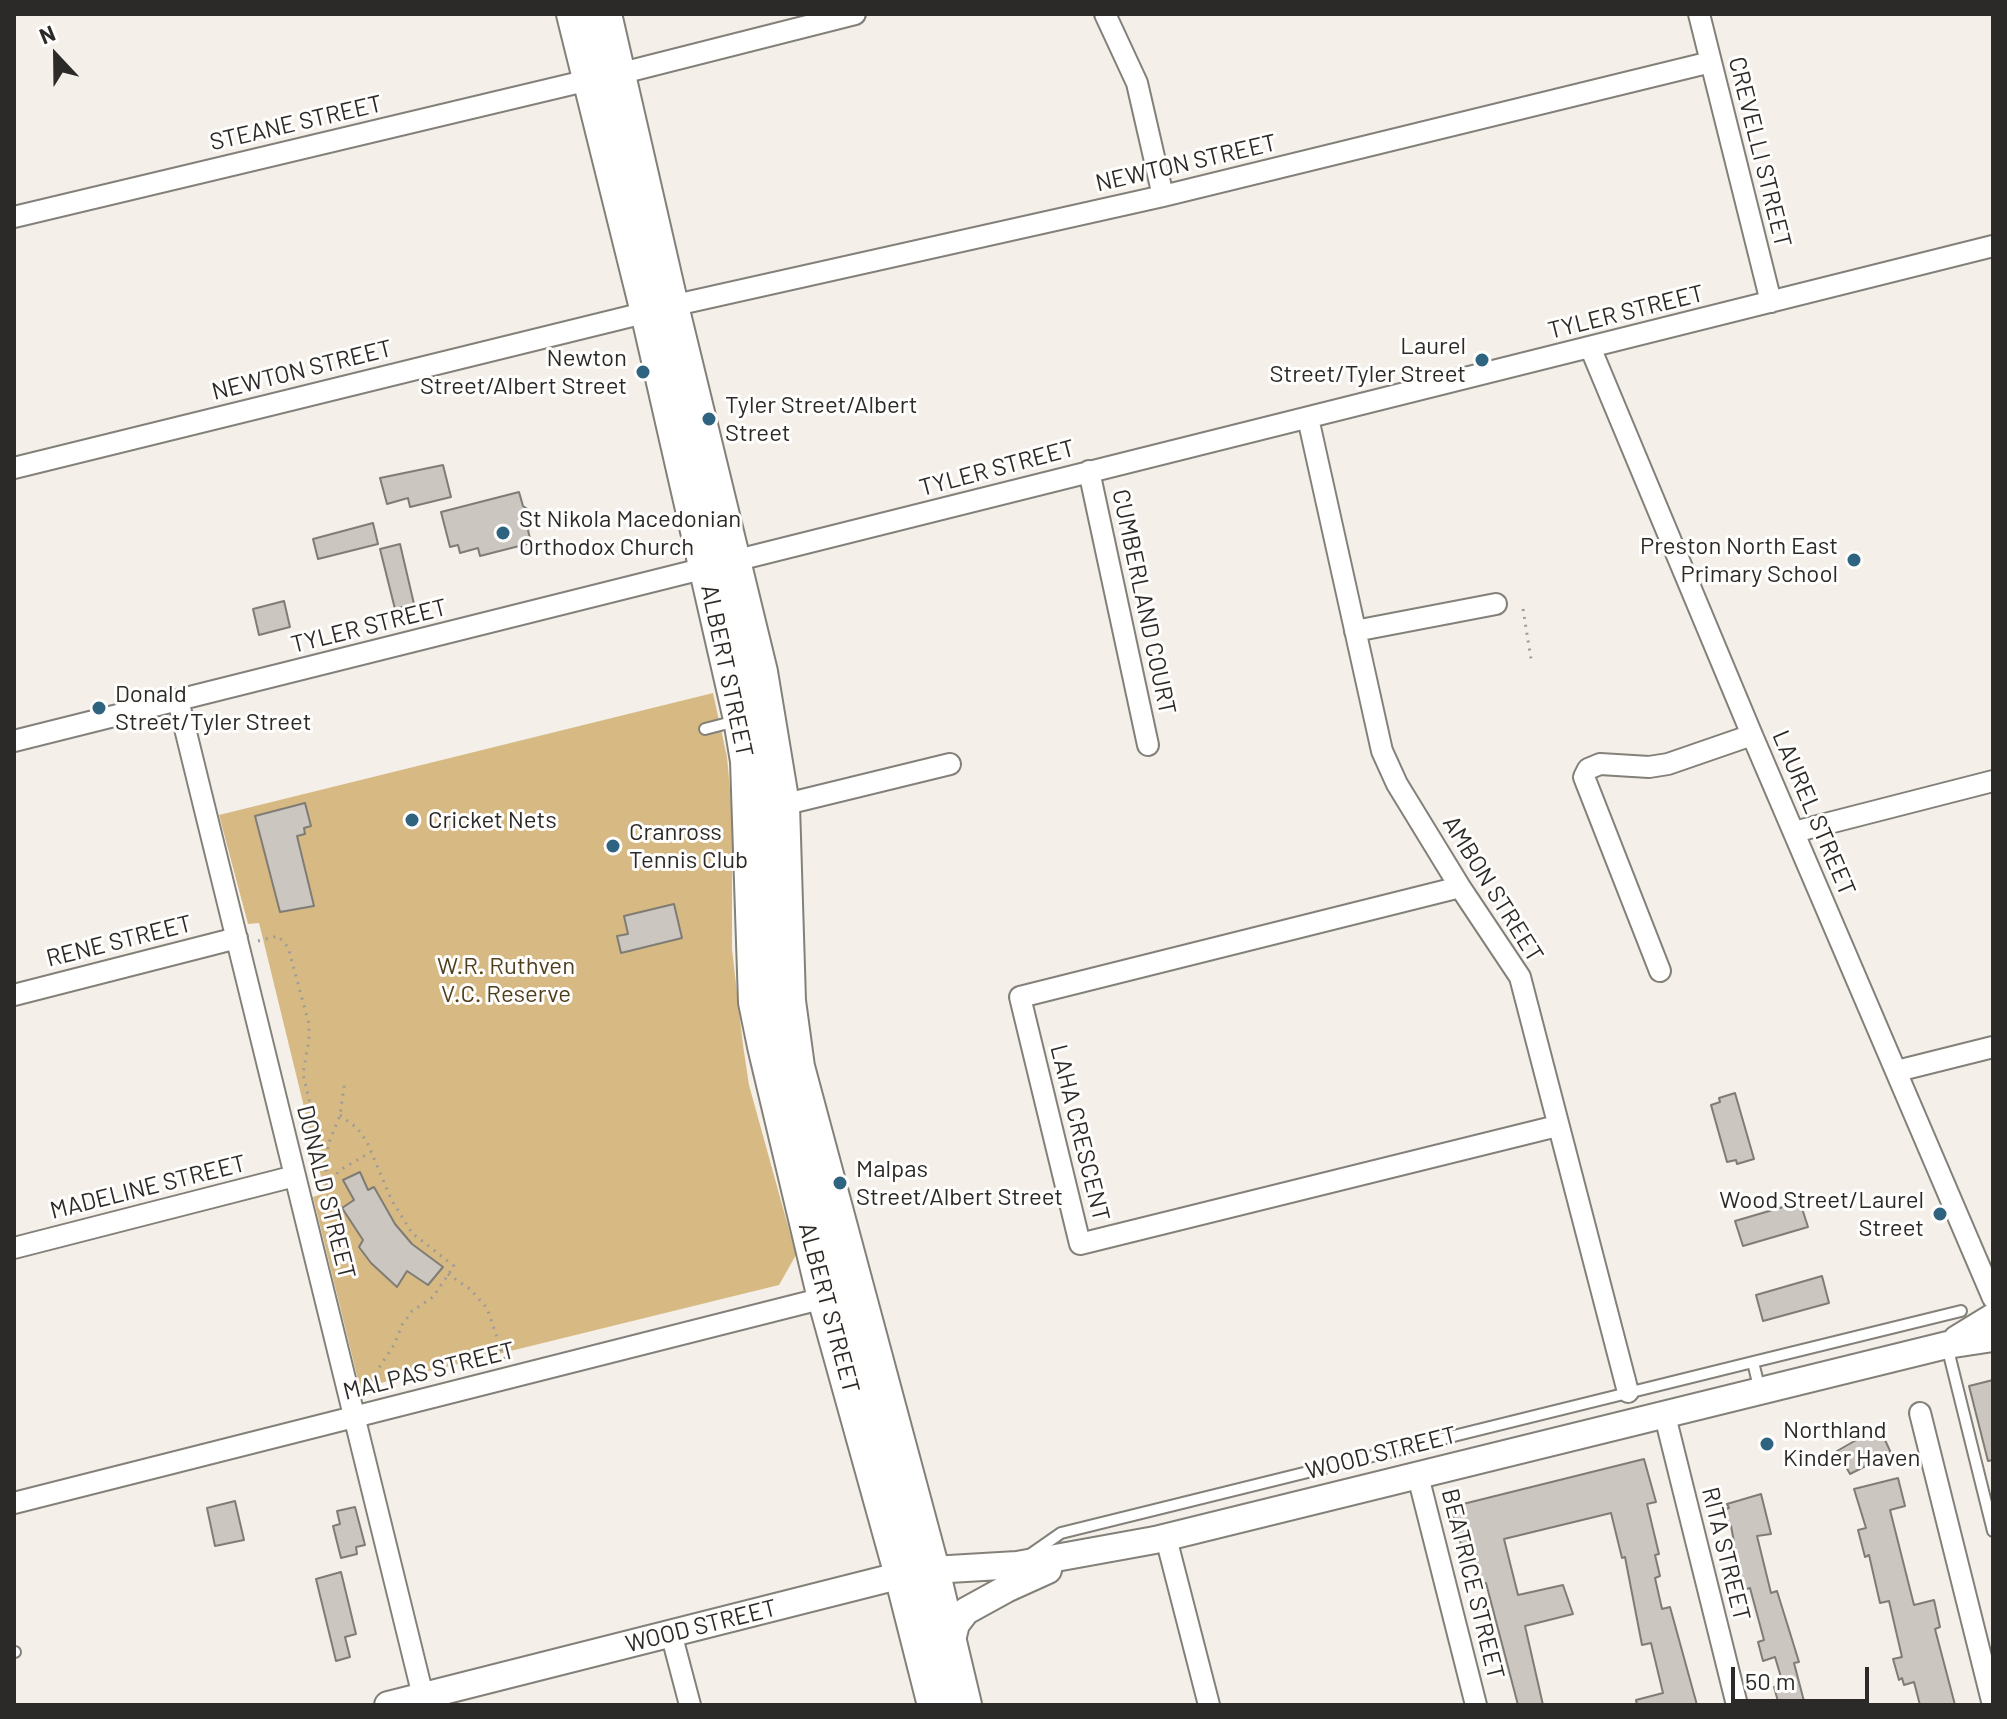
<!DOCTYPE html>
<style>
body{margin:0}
#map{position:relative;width:2007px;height:1719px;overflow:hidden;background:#f4f0e9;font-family:Barlow,sans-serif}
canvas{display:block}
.frame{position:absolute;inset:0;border:16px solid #2c2a28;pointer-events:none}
.north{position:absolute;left:16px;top:16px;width:80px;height:80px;-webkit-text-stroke:6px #fffefd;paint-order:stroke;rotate:338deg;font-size:22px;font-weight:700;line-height:32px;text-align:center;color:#2c2a28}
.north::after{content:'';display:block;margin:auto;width:28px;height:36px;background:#2c2a28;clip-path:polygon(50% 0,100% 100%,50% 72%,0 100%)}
.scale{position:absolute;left:1731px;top:1667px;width:138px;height:36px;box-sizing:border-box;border:4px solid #2c2a28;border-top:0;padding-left:10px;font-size:24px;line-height:28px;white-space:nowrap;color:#2c2a28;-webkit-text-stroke:6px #fffefd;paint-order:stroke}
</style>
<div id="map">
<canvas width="2007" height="1719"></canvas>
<div class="frame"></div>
<div class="north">N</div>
<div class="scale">50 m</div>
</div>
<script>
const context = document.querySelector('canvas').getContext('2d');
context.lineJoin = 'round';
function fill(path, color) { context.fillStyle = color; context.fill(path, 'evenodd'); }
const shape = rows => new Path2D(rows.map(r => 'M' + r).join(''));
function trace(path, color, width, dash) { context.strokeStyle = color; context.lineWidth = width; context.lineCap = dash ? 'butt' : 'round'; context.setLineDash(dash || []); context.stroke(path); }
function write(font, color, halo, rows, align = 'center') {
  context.font = font + ' Barlow,sans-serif'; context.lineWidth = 6; context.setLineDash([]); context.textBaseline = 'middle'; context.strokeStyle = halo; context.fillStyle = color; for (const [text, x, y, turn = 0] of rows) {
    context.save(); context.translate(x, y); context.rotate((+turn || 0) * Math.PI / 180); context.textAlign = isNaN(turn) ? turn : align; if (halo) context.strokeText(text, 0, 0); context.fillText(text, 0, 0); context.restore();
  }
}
const green = shape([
 [713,693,727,757,732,812,732,949,743,1045,749,1085,796,1255,779,1285,360,1388,313,1197,325,1193,263,939,259,923,248,924,219,815]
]);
const building = shape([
 [443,465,451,497,410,507,408,498,387,504,380,478,443,465],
 [519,492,523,506,533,513,534,519,528,530,531,543,480,556,478,548,460,553,458,545,450,547,441,512,519,492],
 [373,523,378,544,318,559,313,539,373,523],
 [400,544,414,604,395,609,380,549,400,544],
 [284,601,290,627,259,635,253,609,284,601],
 [305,803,311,826,304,828,305,834,297,836,314,906,280,912,255,816,305,803],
 [674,904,682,938,621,953,617,936,628,934,624,916,674,904],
 [1735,1093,1754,1159,1737,1164,1736,1160,1727,1162,1711,1105,1720,1102,1719,1098,1735,1093],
 [360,1172,368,1190,374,1187,395,1224,412,1244,443,1267,428,1285,407,1271,397,1287,371,1263,359,1247,363,1240,342,1208,354,1200,343,1180,360,1172],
 [1800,1202,1808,1227,1743,1246,1735,1221,1800,1202],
 [1822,1276,1829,1303,1763,1321,1756,1295,1822,1276],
 [1993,1380,1993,1460,1988,1461,1969,1386,1993,1380],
 [1879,1427,1891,1453,1850,1474,1837,1451,1879,1427],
 [1644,1459,1656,1502,1647,1504,1659,1554,1655,1555,1660,1576,1655,1578,1662,1609,1670,1607,1697,1705,1637,1705,1636,1700,1663,1693,1651,1643,1642,1645,1625,1557,1622,1558,1611,1513,1504,1539,1518,1595,1563,1585,1573,1614,1525,1626,1543,1705,1518,1705,1486,1583,1482,1584,1472,1547,1462,1549,1451,1507,1644,1459],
 [1898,1478,1905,1506,1890,1510,1914,1605,1934,1600,1940,1627,1935,1629,1955,1705,1920,1705,1914,1682,1904,1685,1902,1678,1899,1680,1893,1659,1902,1657,1889,1601,1880,1603,1869,1555,1865,1557,1858,1530,1866,1528,1854,1489,1898,1478],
 [1761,1494,1771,1534,1757,1536,1771,1593,1777,1591,1799,1662,1794,1663,1805,1705,1779,1705,1774,1687,1783,1684,1775,1657,1763,1661,1758,1642,1764,1640,1750,1588,1743,1590,1731,1526,1727,1526,1723,1510,1729,1508,1727,1504,1761,1494],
 [235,1501,244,1540,215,1546,207,1508,235,1501],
 [355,1507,365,1545,356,1547,357,1554,341,1558,333,1526,340,1524,337,1511,355,1507],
 [341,1572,356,1634,345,1637,350,1657,336,1661,316,1579,341,1572]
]);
const path = shape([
 [1523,609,1531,659],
 [258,941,278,936,288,947,309,1024,309,1039,303,1074,329,1183],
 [340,1115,357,1128,367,1142,391,1199,412,1233,454,1266,433,1297,412,1311,402,1325,394,1345,368,1384],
 [325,1163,328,1162,328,1145,340,1115,345,1080],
 [318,1188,329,1183,340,1170,371,1152],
 [448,1274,470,1289,487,1308,505,1361]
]);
const service = shape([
 [705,729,736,721],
 [1947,1346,1993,1531],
 [1753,1362,1961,1311],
 [1028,1556,1061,1533,1753,1362,1760,1391],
 [14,1652,15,1652]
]);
const minor = shape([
 [1105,14,1137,83,1163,196],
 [1699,14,1771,302],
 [618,74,855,14],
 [14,217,589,80],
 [671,306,1163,196,1711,62],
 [1590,347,1752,735,1993,1298],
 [1308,418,1382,751,1397,784,1460,887,1520,977,1628,1392],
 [14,468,648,312],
 [1089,471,1148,745],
 [1355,631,1496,604],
 [178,700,423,1696],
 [14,741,1993,246],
 [782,805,950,764],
 [1794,832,1993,781],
 [1460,887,1020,997,1080,1244,1557,1126],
 [1660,971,1584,777,1588,769,1600,764,1649,767,1668,764,1752,735],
 [14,995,237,938],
 [1897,1071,1993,1047],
 [14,1248,295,1176],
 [1920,1413,1993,1705],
 [1665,1416,1737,1705],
 [1418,1476,1476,1705],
 [14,1503,832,1296],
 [1166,1538,1209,1705],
 [671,1633,690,1705]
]);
const tertiary = shape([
 [1957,1339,1993,1317],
 [950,1648,956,1624,966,1611,1006,1589,1048,1570],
 [388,1705,902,1575,932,1570,1017,1565,1155,1540,1947,1345,1993,1338]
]);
const trunk = shape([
 [574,14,648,312,741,719,748,761,756,1002,765,1046,825,1298,902,1575,935,1705],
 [604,14,671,306,760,672,782,805,788,1001,797,1067,932,1570,964,1705]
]);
const markers = [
 [1482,360,8,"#2e647f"],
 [643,372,8,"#2e647f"],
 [709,419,8,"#2e647f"],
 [503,533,8,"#2e647f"],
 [1854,560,8,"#2e647f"],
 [99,708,8,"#2e647f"],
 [412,820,8,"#2e647f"],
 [613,846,8,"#2e647f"],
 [840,1183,8,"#2e647f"],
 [1940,1214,8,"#2e647f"],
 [1767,1444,8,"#2e647f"]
];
const streetNames = [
 ["STEANE STREET",296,123,-13],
 ["CREVELLI STREET",1760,152,76],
 ["NEWTON STREET",1186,163,-13],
 ["TYLER STREET",1626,312,-14],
 ["NEWTON STREET",302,370,-14],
 ["TYLER STREET",997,468,-15],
 ["CUMBERLAND COURT",1144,602,78],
 ["TYLER STREET",369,626,-14],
 ["ALBERT STREET",727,671,78],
 ["LAUREL STREET",1814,813,67],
 ["AMBON STREET",1493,889,58],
 ["RENE STREET",119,941,-14],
 ["LAHA CRESCENT",1080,1133,76],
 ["MADELINE STREET",148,1187,-14],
 ["DONALD STREET",326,1192,76],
 ["ALBERT STREET",829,1308,75],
 ["MALPAS STREET",429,1371,-14],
 ["WOOD STREET",1381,1453,-14],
 ["RITA STREET",1726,1554,76],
 ["BEATRICE STREET",1473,1584,76],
 ["WOOD STREET",701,1626,-14]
];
const poiNames = [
 ["Laurel",1466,346,"right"],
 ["Street/Tyler Street",1466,374,"right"],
 ["Newton",627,358,"right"],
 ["Street/Albert Street",627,386,"right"],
 ["Tyler Street/Albert",725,405],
 ["Street",725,433],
 ["St Nikola Macedonian",519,519],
 ["Orthodox Church",519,547],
 ["Preston North East",1838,546,"right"],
 ["Primary School",1838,574,"right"],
 ["Donald",115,694],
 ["Street/Tyler Street",115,722],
 ["Cricket Nets",428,820],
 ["Cranross",629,832],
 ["Tennis Club",629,860],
 ["Malpas",856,1169],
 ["Street/Albert Street",856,1197],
 ["Wood Street/Laurel",1924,1200,"right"],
 ["Street",1924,1228,"right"],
 ["Northland",1783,1430],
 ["Kinder Haven",1783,1458]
];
const parkNames = [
 ["W.R. Ruthven",506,966],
 ["V.C. Reserve",506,994]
];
fill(green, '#d7ba83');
fill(building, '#cbc7c0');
trace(building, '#7f7c75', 2);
trace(service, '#838079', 14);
trace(minor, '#838079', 24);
trace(tertiary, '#838079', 30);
trace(trunk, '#838079', 38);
trace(path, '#9f9c97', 3, [2, 6]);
trace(service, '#fff', 10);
trace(minor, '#fff', 20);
trace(tertiary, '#fff', 26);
trace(trunk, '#fff', 34);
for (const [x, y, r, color] of markers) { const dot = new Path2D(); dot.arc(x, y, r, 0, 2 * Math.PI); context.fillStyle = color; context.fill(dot); trace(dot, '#fffefd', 3); }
write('24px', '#2c2a28', '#fffefd', streetNames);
write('24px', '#2c2a28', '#fffefd', poiNames, 'left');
write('24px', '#4e3e1e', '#fffefd', parkNames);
</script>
